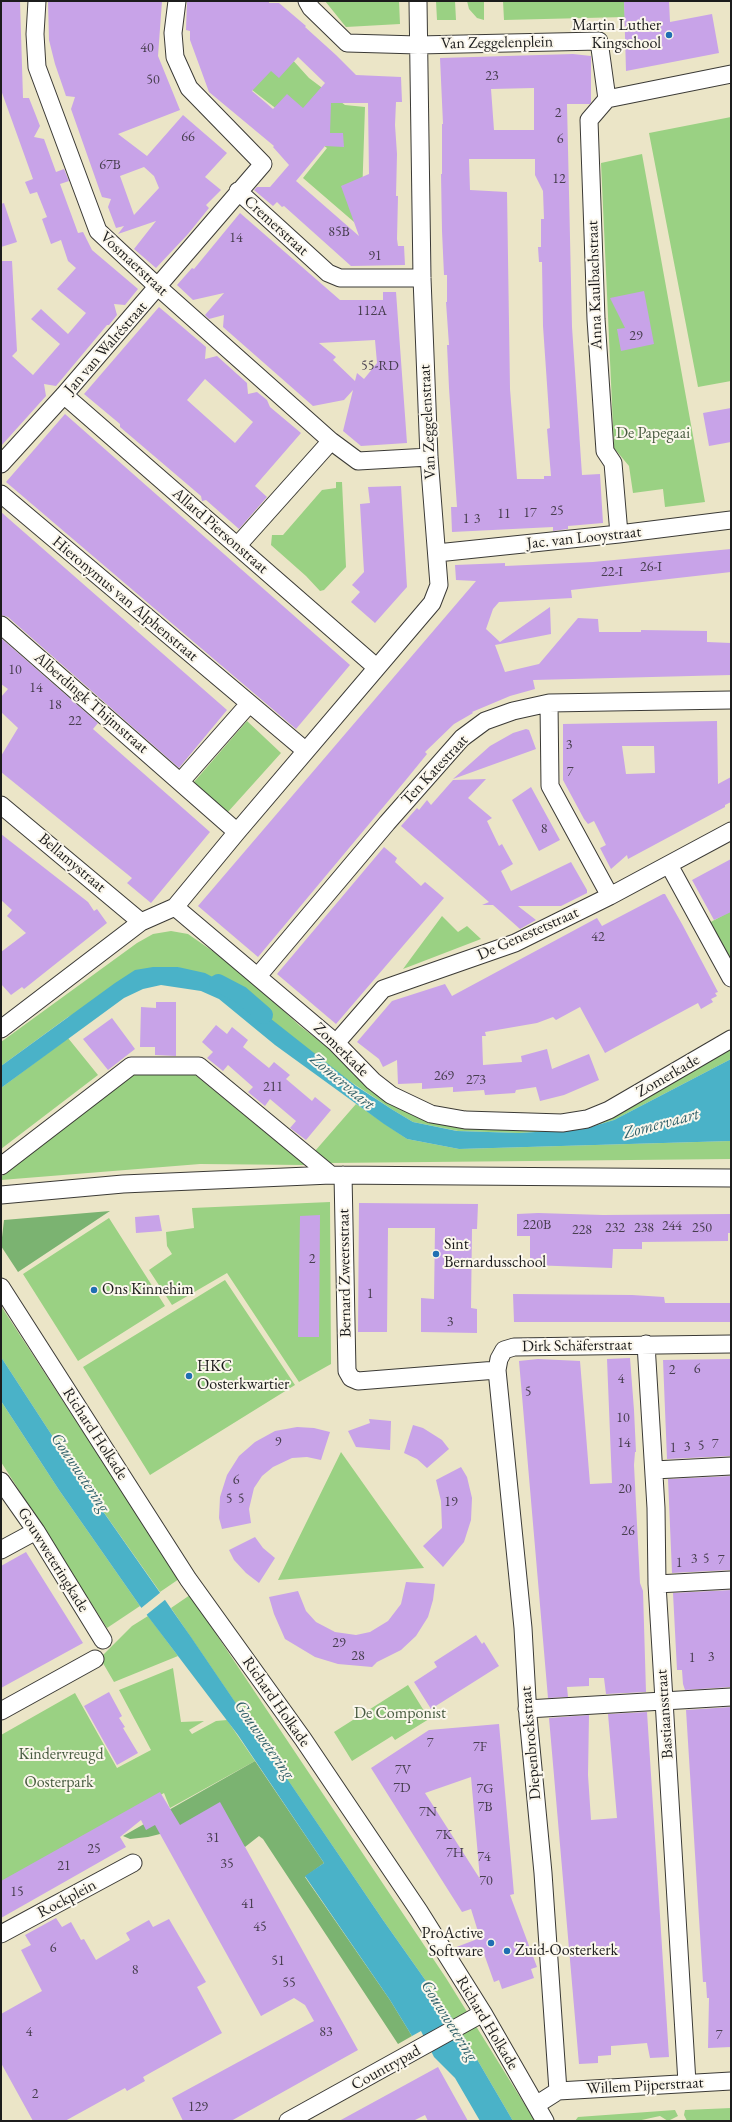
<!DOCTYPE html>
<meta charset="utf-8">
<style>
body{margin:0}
#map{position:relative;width:732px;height:2122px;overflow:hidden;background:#ebe5c7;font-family:"EB Garamond",serif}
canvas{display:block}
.frame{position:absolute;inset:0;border:2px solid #1c1c1c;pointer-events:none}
</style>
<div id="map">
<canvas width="732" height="2122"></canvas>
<div class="frame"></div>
</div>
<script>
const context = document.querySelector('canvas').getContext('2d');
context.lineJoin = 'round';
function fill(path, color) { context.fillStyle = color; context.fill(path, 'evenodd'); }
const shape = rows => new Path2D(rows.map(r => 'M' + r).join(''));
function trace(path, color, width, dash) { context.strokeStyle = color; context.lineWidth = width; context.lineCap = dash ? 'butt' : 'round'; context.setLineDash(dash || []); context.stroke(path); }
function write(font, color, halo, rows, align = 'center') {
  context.font = font + ' "EB Garamond",serif'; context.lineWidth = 4; context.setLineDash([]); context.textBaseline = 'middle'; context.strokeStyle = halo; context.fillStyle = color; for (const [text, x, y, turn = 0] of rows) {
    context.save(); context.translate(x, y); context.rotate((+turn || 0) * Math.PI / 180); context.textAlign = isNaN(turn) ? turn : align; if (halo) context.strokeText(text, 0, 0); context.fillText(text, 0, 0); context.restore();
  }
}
const green = shape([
 [325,1,399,1,400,24,346,27],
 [436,1,455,1,456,20,437,20],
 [467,1,484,1,484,20,477,18,469,9],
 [503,1,624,1,625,17,504,20],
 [270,35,309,78,345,105,365,107,361,228,303,178,327,148,234,76],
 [731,117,731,381,698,387,649,133],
 [642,154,705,502,665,507,663,489,633,493,629,466,614,448,601,163],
 [336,482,342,482,346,567,324,590,320,591,306,576,271,545,272,535,283,535,322,490,336,488],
 [247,721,281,753,227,813,194,782],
 [731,911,731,964,707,924],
 [442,916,458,932,467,926,481,939,403,969],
 [171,931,188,934,224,959,260,989,300,1026,408,1109,563,1127,731,1044,731,1059,614,1120,584,1129,519,1133,458,1131,413,1122,393,1110,178,967,68,1017,1,1066,1,1042,137,943,153,934],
 [68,1038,98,1075,1,1149,1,1088],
 [135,1073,194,1074,305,1165,200,1164,1,1180,1,1177],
 [356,1104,407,1139,459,1149,731,1141,731,1159,329,1163,315,1151],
 [330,1202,331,1364,299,1382,227,1273,172,1305,149,1270,172,1254,167,1246,166,1232,194,1228,192,1208],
 [109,1218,165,1306,78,1361,23,1274],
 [225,1280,295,1385,150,1475,83,1367],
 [1,1306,179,1579,160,1592,81,1480,1,1357],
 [1,1401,59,1490,140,1606,107,1628,1,1462],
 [341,1452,382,1510,424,1568,278,1580],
 [190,1595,446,1978,535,2121,513,2121,457,2025,383,1920,171,1608],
 [148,1616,178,1656,114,1682,100,1658,132,1626],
 [173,1668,181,1722,204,1721,189,1730,192,1734,216,1721,227,1720,255,1761,170,1808,164,1793,1,1883,1,1735,75,1693,117,1768,151,1750,119,1690],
 [408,1685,429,1719,395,1740,392,1736,352,1761,334,1732],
 [731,2108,731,2121,687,2121,684,2115,685,2110],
 [675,2110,678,2116,668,2121,660,2116,637,2121,575,2121,578,2117]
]);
const forest = shape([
 [110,1211,18,1272,1,1246,4,1220],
 [255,1761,324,1863,305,1877,390,2000,412,2036,398,2044,263,1839,259,1836,245,1847,240,1843,180,1829,148,1837,130,1839,123,1836]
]);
const water = shape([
 [153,967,178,967,205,973,228,985,356,1086,393,1110,413,1122,457,1131,519,1133,584,1129,614,1120,731,1059,731,1141,459,1149,407,1139,384,1124,275,1045,219,999,201,991,161,985,143,989,124,998,1,1088,1,1066,115,983,135,970],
 [1,1357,81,1480,191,1637,383,1920,457,2025,513,2121,480,2121,455,2078,434,2057,421,2031,412,2036,390,2000,305,1876,324,1863,238,1735,140,1606,59,1490,1,1401]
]);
const pier = shape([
 [161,1592,166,1599,145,1616,140,1609]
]);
const canal = shape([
 [218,983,241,995,264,1015]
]);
const building = shape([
 [1,1,20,1,23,98,29,98,40,126,34,137,44,139,56,172,64,169,69,181,60,184,78,233,83,232,92,250,138,289,125,305,114,304,117,315,109,325,107,325,56,386,44,384,46,396,1,446,1,261,12,261,17,351,12,356,33,375,60,344,31,319,41,309,68,334,86,313,57,289,76,268,68,261,61,240,51,244,42,219,47,217,37,192,30,194,25,182,33,179,1,90],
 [48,1,162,1,158,56,180,110,118,134,147,156,183,115,227,153,205,177,221,190,206,205,209,208,188,234,156,268,134,249,156,221,118,234,124,226,116,228,108,207,111,199,102,197,71,109,75,97,66,96,55,64,49,40],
 [144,167,154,176,159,188,134,215,120,176],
 [187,1,269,1,269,3,279,3,306,26,305,27,336,55,356,75,401,77,402,102,396,102,395,125,397,154,396,196,398,196,397,239,398,246,404,246,405,265,351,266,284,206,282,207,277,202,273,206,254,190,257,187,270,187,289,165,273,147,274,146,209,92,190,40,190,31,186,30],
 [298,57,325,83,303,108,287,94,273,109,252,91,271,71,279,78],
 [331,103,368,103,369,174,341,186,359,236,296,181,325,146,344,147,343,133,330,133],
 [624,1,669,1,670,22,712,14,719,53,626,71],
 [573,54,591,56,591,102,590,104,567,104,572,327,582,475,600,474,603,523,568,526,568,529,553,531,553,527,452,532,451,507,457,507,449,388,447,345,449,345,446,302,447,302,447,275,444,275,442,231,441,174,442,174,442,124,443,124,440,58],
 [534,88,534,130,494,130,491,89],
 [469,159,535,159,535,175,543,191,544,219,541,219,541,247,538,247,539,262,542,262,543,326,550,428,547,429,551,476,544,476,544,479,517,479,510,389,507,192,470,190],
 [4,203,17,242,1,247,1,204],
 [240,213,340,300,383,300,383,292,396,292,407,443,361,446,343,431,353,390,344,400,313,406,223,327,224,315,209,319,205,315,224,293,193,300,177,285,192,268,194,269],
 [375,340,377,363,364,379,357,373,355,381,333,360,336,357,319,343],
 [644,291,654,344,621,351,617,329,625,328,610,298],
 [159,307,206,347,205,359,217,356,247,383,248,394,257,392,267,400,270,407,301,433,255,486,267,497,239,529,206,500,202,501,201,496,120,427,120,424,84,394],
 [205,379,253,422,235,443,187,400],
 [731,408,731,442,709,446,703,413],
 [65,414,350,665,296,729,6,482],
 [401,486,407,587,375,623,351,602,360,592,352,585,364,572,360,504,370,503,368,487],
 [1,512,227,710,179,768,8,617,1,615],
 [731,549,731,572,571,590,572,598,499,602,493,609,486,629,500,642,550,607,551,634,495,645,505,672,539,664,578,618,598,619,599,632,641,632,641,630,707,631,707,642,731,643,731,675,533,680,535,689,510,696,472,712,473,713,454,724,425,752,427,754,405,781,258,957,198,906,476,581,456,580,455,565,505,563,505,566,593,562],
 [1,638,98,723,93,729,210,832,151,903,127,883,132,878,1,772,1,756,18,728,1,712,1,697,8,689,1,684],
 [717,721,718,784,731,777,731,802,725,805,725,807,628,859,627,855,611,869,600,848,606,845,594,821,588,824,584,819,563,780,563,724],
 [622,746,654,746,655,773,626,774],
 [526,729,529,730,536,749,453,779,490,746,513,733],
 [486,779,468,798,492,818,487,821,499,846,502,844,513,864,501,871,511,891,571,862,587,890,587,893,561,906,518,906,536,920,520,929,493,905,482,905,489,902,401,826,417,808,419,810,427,800,431,805,453,780],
 [531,787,560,840,539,851,512,800],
 [1,834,88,902,94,911,97,909,107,923,24,989,22,987,11,995,1,984,1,952,26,933,7,916,12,910,1,900],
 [384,847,397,858,395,862,421,886,425,882,444,898,336,1024,277,974],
 [731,859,731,912,714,920,692,880],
 [663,894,665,894,682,924,718,992,715,993,717,996,711,999,713,1002,701,1009,698,1003,605,1053,580,1007,556,1020,553,1017,537,1023,485,1032,486,1036,482,1036,483,1065,522,1062,521,1056,547,1049,552,1069,589,1054,599,1080,564,1095,540,1101,536,1087,516,1090,515,1093,485,1095,484,1090,453,1092,453,1087,422,1089,422,1083,398,1084,397,1060,383,1067,379,1059,357,1042,392,1001,445,984,452,996,597,918,602,926],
 [156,1002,176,1002,176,1056,155,1055,155,1047,140,1047,141,1007,156,1008],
 [112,1018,135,1049,108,1070,83,1039],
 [216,1025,227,1034,232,1027,248,1040,243,1047,269,1068,274,1062,290,1075,286,1079,312,1101,315,1097,331,1110,306,1140,290,1128,296,1121,270,1099,265,1106,248,1092,253,1087,228,1065,223,1071,207,1058,213,1052,202,1042],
 [359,1203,478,1204,477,1229,472,1229,471,1308,477,1309,477,1333,421,1332,421,1298,434,1299,435,1228,388,1228,387,1332,358,1332],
 [538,1213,603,1215,731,1214,731,1233,728,1233,728,1241,642,1242,642,1249,613,1249,612,1268,530,1265,530,1236,517,1236,517,1214],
 [159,1215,162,1231,136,1233,135,1217],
 [320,1215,319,1337,298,1337,300,1216],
 [513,1294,632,1295,664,1297,665,1303,731,1303,731,1322,514,1322],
 [630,1358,634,1410,636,1452,635,1452,634,1465,640,1583,643,1591,646,1692,606,1694,604,1678,589,1678,589,1686,567,1687,568,1697,548,1698,519,1361,538,1359,580,1361,590,1484,612,1483,607,1359],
 [731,1359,731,1456,667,1459,663,1360],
 [369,1419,391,1421,390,1450,356,1447,348,1431,370,1423],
 [413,1425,423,1428,442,1440,449,1449,427,1468,417,1459,404,1453],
 [297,1427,314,1428,330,1432,321,1460,307,1457,292,1458,273,1467,262,1476,254,1488,249,1509,251,1523,222,1529,219,1518,220,1497,227,1475,239,1456,255,1442,275,1431],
 [461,1467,467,1477,472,1498,471,1520,464,1542,443,1567,423,1546,442,1528,441,1501,436,1480],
 [731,1476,731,1570,672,1573,668,1479],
 [255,1537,263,1548,275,1558,259,1583,246,1573,234,1560,229,1550],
 [26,1552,83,1643,1,1688,1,1566],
 [406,1582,435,1584,433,1600,428,1617,416,1636,401,1650,377,1662,372,1667,338,1664,315,1657,285,1639,274,1614,269,1597,298,1591,306,1611,316,1622,335,1632,356,1635,370,1632,388,1621,401,1604],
 [731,1590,731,1687,685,1690,683,1684,682,1670,677,1670,673,1593],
 [476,1635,482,1644,484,1642,499,1666,431,1709,414,1682,437,1667,434,1662],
 [109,1692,122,1716,119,1718,125,1727,123,1728,138,1753,117,1765,84,1706],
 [731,1707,731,2047,708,2048,709,1998,707,1998,706,1982,703,1982,686,1710],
 [647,1712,669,2057,650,2058,647,2043,611,2046,611,2055,598,2056,598,2063,579,2064,549,1718,589,1715,588,1775,591,1820,617,1818,608,1714],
 [499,1724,514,1894,510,1895,537,1967,531,1969,534,1978,502,1989,499,1980,494,1982,483,1951,460,1958,454,1948,480,1938,471,1909,462,1912,371,1768,429,1730],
 [471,1777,480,1879,425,1793],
 [160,1792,180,1825,220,1802,358,2050,231,2121,183,2121,172,2098,314,2021,305,2005,294,1998,261,2016,155,1825,146,1830,141,1820,120,1837,126,1847,1,1918,1,1881],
 [56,1918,62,1927,71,1922,81,1940,84,1939,96,1960,130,1940,126,1933,149,1920,153,1927,169,1919,206,1982,197,1987,222,2033,143,2077,145,2081,127,2091,125,2088,65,2121,33,2121,1,2063,1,2014,42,1991,21,1950,31,1945,25,1935],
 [438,2067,468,2121,428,2121,425,2115,413,2121,339,2121]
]);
const minor = shape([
 [37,1,35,34,37,67,98,231,158,287,331,441],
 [307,1,311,8,347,43,418,45,599,41,607,99,589,120,596,319,605,451,613,463,619,534],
 [607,99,731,74],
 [238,191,328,273,340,278,422,278],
 [64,395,376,667],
 [1,464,64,395,263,164,189,88,175,57,173,33,177,1],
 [1,494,306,751],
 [238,545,331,441,358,461,429,457],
 [437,553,619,534,731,520],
 [1,625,237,832],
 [549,703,550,786,610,896],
 [181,781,249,704],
 [1,805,141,922],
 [669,865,731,978],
 [175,907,237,832,432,603,439,585,429,457,422,278,418,1],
 [175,907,336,1043,373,1081,391,1095,431,1114,465,1120,562,1123,587,1119,609,1110,731,1039],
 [258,976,387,823,462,738,485,721,513,711,549,703,731,700],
 [1,1029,141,922,175,907],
 [336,1043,383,989,515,943,610,896,731,831],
 [1,1166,131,1066,199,1066,331,1175],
 [343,1175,347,1371,351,1378,358,1381,497,1370],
 [1,1195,123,1184,331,1175,731,1178],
 [1,1287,188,1579,303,1739,419,1911,483,2013,545,2121],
 [646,1344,656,1508,657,1584,687,2083],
 [654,1470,731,1466],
 [1,1481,36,1531,103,1640],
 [1,1550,36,1531],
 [657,1584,731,1580],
 [527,1709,731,1697],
 [1,1711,95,1659],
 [1,1934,133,1863],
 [558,2091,731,2081],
 [536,2105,558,2091,543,1873,528,1716,523,1628,497,1370,499,1359,504,1350,514,1347,731,1344],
 [288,2121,483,2013]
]);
const markers = [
 [669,35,4,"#1f6fb2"],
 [436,1254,4,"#1f6fb2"],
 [94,1290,4,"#1f6fb2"],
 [189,1376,4,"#1f6fb2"],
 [491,1943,4,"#1f6fb2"],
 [507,1951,4,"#1f6fb2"]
];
const numberNames = [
 ["40",147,48],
 ["23",492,76],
 ["50",153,80],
 ["2",558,113],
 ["66",188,137],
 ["6",560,139],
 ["67B",110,165],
 ["12",559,179],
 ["85B",339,232],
 ["14",236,238],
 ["91",375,256],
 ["112A",372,311],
 ["29",636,336],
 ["55-RD",380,366],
 ["25",557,511],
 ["17",530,513],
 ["11",504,514],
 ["1",466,519],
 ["3",477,519],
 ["26-I",651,567],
 ["22-I",612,572],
 ["10",15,670],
 ["14",36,688],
 ["18",55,705],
 ["22",75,721],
 ["3",569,745],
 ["7",570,772],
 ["8",544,829],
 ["42",598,937],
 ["269",444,1076],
 ["273",476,1080],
 ["211",273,1087],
 ["220B",537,1225],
 ["244",672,1226],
 ["232",615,1228],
 ["238",644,1228],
 ["250",702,1228],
 ["228",582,1230],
 ["2",312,1259],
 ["1",370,1294],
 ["3",450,1322],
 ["6",697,1369],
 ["2",672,1370],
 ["4",621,1379],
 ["5",528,1392],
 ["10",623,1418],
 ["9",278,1442],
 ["14",624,1443],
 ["7",715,1444],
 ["5",701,1446],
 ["3",687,1447],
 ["1",673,1448],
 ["6",236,1480],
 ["20",625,1489],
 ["5",229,1499],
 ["5",241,1499],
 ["19",451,1502],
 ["26",628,1531],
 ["3",694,1559],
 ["5",706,1559],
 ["7",721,1560],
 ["1",679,1563],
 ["29",339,1643],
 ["28",358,1656],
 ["3",711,1657],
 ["1",692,1658],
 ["7",430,1743],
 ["7F",480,1747],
 ["7V",403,1770],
 ["7D",402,1788],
 ["7G",485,1789],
 ["7B",485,1807],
 ["7N",428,1812],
 ["7K",444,1835],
 ["31",213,1838],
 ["25",94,1849],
 ["7H",455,1853],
 ["74",484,1857],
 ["35",227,1864],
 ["21",64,1866],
 ["70",486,1881],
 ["15",17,1892],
 ["41",248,1904],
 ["45",260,1927],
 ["6",53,1948],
 ["51",278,1961],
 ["8",135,1970],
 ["55",289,1983],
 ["4",29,2032],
 ["83",326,2032],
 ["7",719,2035],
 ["2",35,2094],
 ["129",198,2107]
];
const poiNames = [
 ["Martin Luther",661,26,"right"],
 ["Kingschool",661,44,"right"],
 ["Sint",444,1245],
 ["Bernardusschool",444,1263],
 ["Ons Kinnehim",102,1290],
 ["HKC",197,1367],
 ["Oosterkwartier",197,1385],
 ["ProActive",483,1934,"right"],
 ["Software",483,1952,"right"],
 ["Zuid-Oosterkerk",515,1951]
];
const streetNames = [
 ["Van Zeggelenplein",497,43,-1],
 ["Cremerstraat",276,226,42],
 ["Vosmaerstraat",134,264,43],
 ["Anna Kaulbachstraat",595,285,-92],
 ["Jan van Walréstraat",106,348,-49],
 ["Van Zeggelenstraat",428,422,-93],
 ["Allard Piersonstraat",220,531,41],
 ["Jac. van Looystraat",584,538,-6],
 ["Hieronymus van Alphenstraat",125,599,40],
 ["Alberdingk Thijmstraat",91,703,41],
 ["Ten Katestraat",435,770,-47],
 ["Bellamystraat",72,863,40],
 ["De Genestetstraat",528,934,-24],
 ["Zomerkade",341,1050,44],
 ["Zomerkade",668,1076,-30],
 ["Bernard Zweersstraat",345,1273,-91],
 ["Dirk Schäferstraat",577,1346,-1],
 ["Richard Holkade",95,1434,57],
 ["Gouwweteringkade",53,1560,58],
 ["Richard Holkade",276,1702,55],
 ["Bastiaansstraat",665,1714,-94],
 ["Diepenbrockstraat",531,1743,-95],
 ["Rockplein",67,1899,-28],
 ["Richard Holkade",487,2023,59],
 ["Countrypad",386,2068,-29],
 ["Willem Pijperstraat",645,2086,-3]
];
const parkNames = [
 ["De Papegaai",653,434],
 ["De Componist",400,1714],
 ["Kindervreugd",61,1755],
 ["Oosterpark",59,1783]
];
const waterNames = [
 ["Zomervaart",342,1082,40],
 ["Zomervaart",661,1124,-15],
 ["Gouwwetering",80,1473,56],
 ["Gouwwetering",264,1740,55],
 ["Gouwwetering",449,2021,58]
];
fill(green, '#9ad183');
fill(forest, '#7bb371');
fill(water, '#4ab2c8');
fill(pier, '#ebe5c7');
trace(canal, '#4ab2c8', 18);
fill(building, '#c8a3e8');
trace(minor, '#3b3a36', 19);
trace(minor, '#fff', 17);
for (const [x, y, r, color] of markers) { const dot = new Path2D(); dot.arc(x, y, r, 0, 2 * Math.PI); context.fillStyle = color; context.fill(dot); trace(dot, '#fbf7ec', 1.5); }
write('14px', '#473e4f', null, numberNames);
write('16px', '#1c1c1c', '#fbf7ec', poiNames, 'left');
write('16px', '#1c1c1c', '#fbf7ec', streetNames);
write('16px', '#485b40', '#fbf7ec', parkNames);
write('italic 17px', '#316069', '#fbf7ec', waterNames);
</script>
